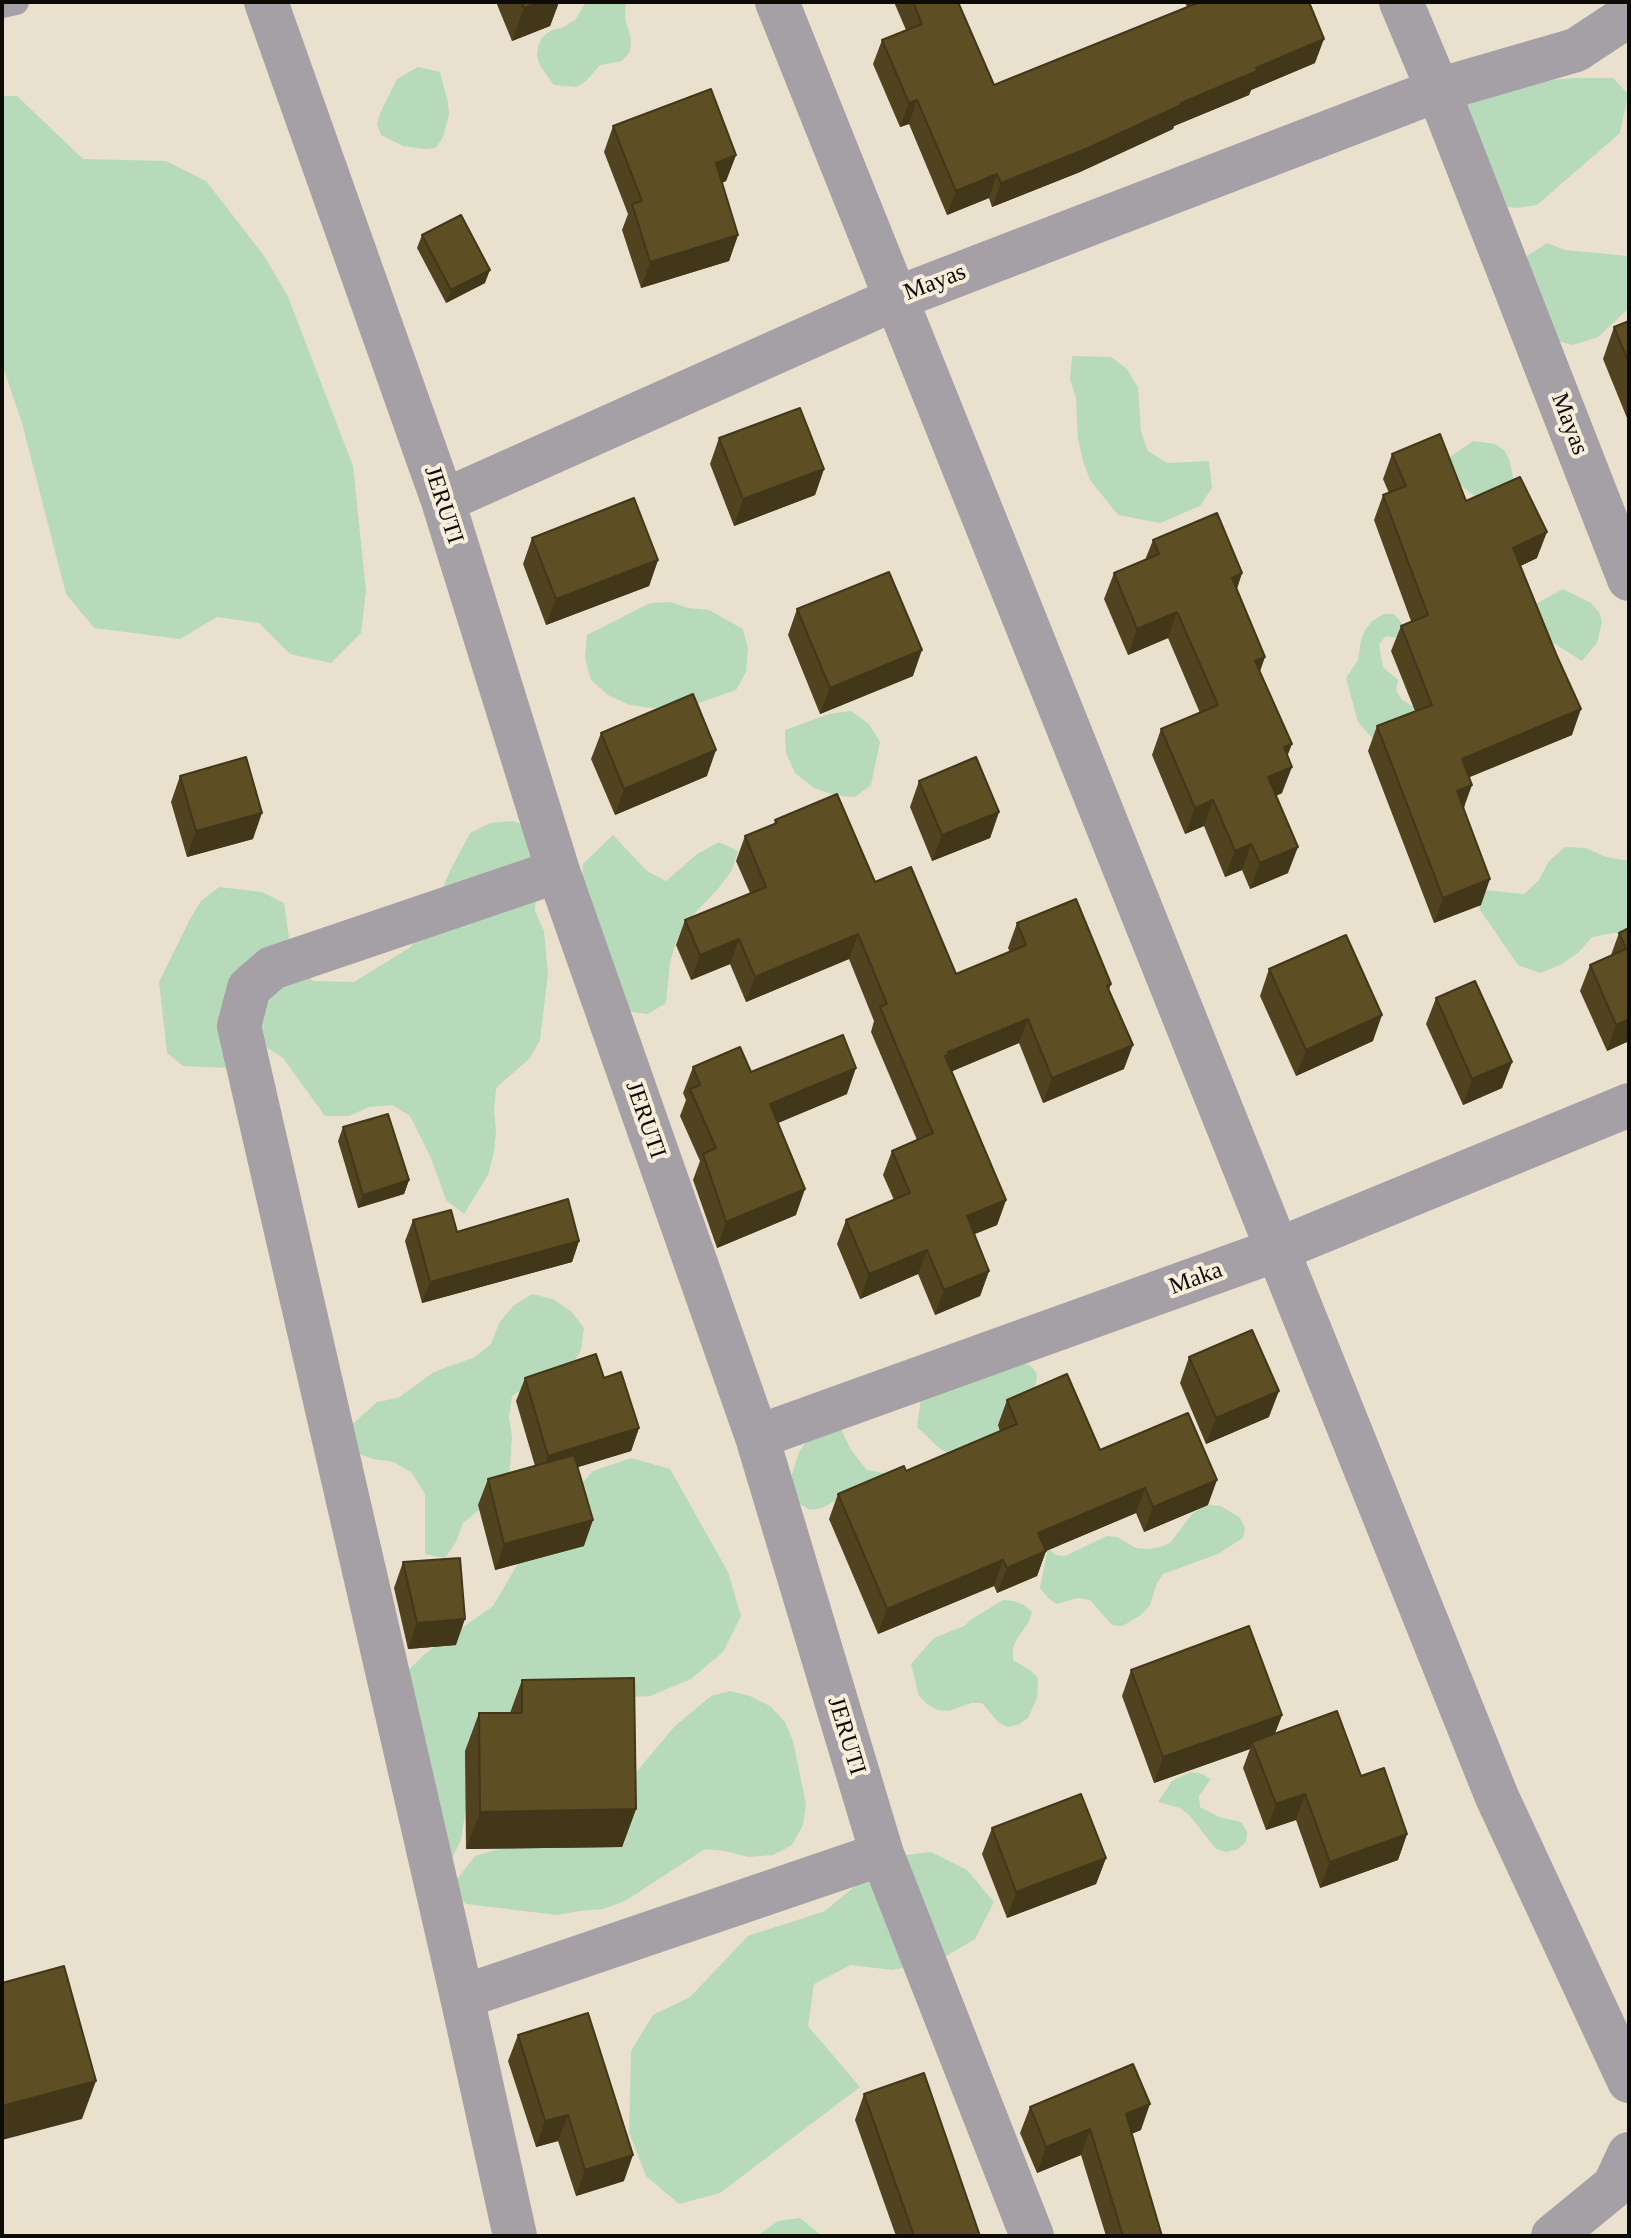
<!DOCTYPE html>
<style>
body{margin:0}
#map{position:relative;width:1631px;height:2238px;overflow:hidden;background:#e9e1ce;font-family:Georgia,serif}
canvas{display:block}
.frame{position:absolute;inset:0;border:4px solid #0e0b06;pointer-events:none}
</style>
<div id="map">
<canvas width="1631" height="2238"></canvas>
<div class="frame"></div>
</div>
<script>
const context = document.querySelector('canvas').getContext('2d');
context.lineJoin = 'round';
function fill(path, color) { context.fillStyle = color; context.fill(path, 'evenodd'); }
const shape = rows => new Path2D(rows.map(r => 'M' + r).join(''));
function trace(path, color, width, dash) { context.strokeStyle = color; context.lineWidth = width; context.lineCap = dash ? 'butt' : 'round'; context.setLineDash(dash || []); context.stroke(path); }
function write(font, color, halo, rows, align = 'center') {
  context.font = font + ' Georgia,serif'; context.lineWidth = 8; context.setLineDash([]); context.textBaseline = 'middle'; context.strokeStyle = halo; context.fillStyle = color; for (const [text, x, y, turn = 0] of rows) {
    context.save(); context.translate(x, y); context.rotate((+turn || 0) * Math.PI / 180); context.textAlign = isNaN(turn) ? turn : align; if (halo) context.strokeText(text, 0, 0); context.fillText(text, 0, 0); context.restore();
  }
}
const green = shape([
 [586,2,626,2,625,18,631,39,630,52,622,61,600,65,585,82,576,87,554,85,541,67,537,57,538,46,542,37,552,30,562,28,575,20],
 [418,67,440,72,448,103,449,114,443,137,436,148,425,149,403,146,381,135,377,124,380,113,397,79],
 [1574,78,1613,78,1628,94,1620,133,1537,205,1516,208,1492,205,1455,89],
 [2,96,17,96,83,159,166,161,206,181,262,253,287,294,353,466,366,591,361,633,331,663,290,654,259,623,217,617,180,639,94,628,66,594,22,423,2,364],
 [1547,243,1565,250,1629,256,1629,308,1598,337,1573,345,1553,340,1518,275,1527,256],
 [1072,356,1111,357,1127,369,1138,387,1141,432,1148,451,1167,463,1209,461,1212,488,1200,506,1160,523,1118,515,1090,480,1083,461,1078,439,1076,398,1070,379],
 [1473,441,1495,444,1504,450,1509,459,1514,481,1477,498,1457,482,1447,459],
 [1563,589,1591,603,1599,612,1602,622,1597,643,1582,661,1535,631,1528,608],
 [670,602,688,608,709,610,743,629,748,649,746,672,736,690,696,704,652,708,629,705,608,695,591,680,585,658,587,635,650,603],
 [1384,614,1394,614,1401,622,1405,631,1397,638,1386,636,1379,644,1383,667,1398,680,1396,690,1402,700,1420,710,1383,742,1372,738,1358,722,1346,678,1358,660,1361,640,1365,630,1372,621],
 [851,711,869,724,880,742,871,785,855,797,834,795,814,788,795,773,786,753,785,730,829,714],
 [513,821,531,828,540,846,535,911,544,931,548,974,540,1040,530,1058,496,1088,494,1110,496,1132,494,1152,488,1175,464,1214,446,1200,431,1158,410,1116,392,1105,369,1107,349,1116,325,1116,283,1058,266,1047,228,1068,183,1066,167,1053,159,982,190,919,201,901,219,887,262,892,284,903,290,945,298,964,313,981,354,982,409,948,423,934,449,873,470,833,490,823],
 [613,835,647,871,666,881,697,854,719,842,738,851,732,870,718,889,685,923,676,942,670,963,666,1003,648,1014,624,1011,582,888,583,864],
 [1565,847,1586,848,1606,857,1629,861,1629,933,1613,933,1592,937,1578,953,1560,965,1540,973,1518,965,1480,910,1474,889,1524,894,1539,880,1549,861],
 [532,1294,553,1299,572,1312,584,1328,581,1350,571,1368,529,1385,512,1396,509,1417,512,1437,509,1480,497,1499,479,1510,463,1523,456,1542,445,1558,425,1554,425,1494,412,1473,394,1462,373,1459,351,1451,345,1431,377,1402,398,1398,434,1372,475,1357,491,1344,499,1323,513,1306],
 [1020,1361,1031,1366,1037,1374,1036,1385,1024,1402,1020,1432,961,1461,938,1447,917,1427,923,1384],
 [841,1429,851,1450,867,1470,907,1477,842,1497,822,1508,810,1510,800,1504,792,1485,792,1474,799,1452,811,1434],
 [631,1458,670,1469,728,1572,741,1616,723,1652,691,1679,650,1696,542,1701,469,1787,461,1840,452,1858,395,1683,426,1653,493,1606,536,1533,593,1471],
 [1211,1505,1221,1506,1240,1518,1245,1528,1243,1538,1218,1554,1163,1574,1157,1583,1150,1605,1142,1614,1123,1626,1112,1625,1090,1600,1078,1598,1057,1604,1049,1599,1040,1588,1048,1548,1056,1555,1065,1556,1107,1536,1117,1537,1136,1548,1149,1549,1160,1547,1170,1543,1192,1514,1202,1507],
 [1003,1600,1014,1601,1024,1605,1032,1612,1029,1622,1017,1639,1013,1648,1013,1660,1030,1670,1038,1678,1037,1698,1028,1718,1018,1725,1007,1727,998,1722,982,1703,971,1703,949,1711,937,1710,927,1704,919,1696,911,1664,934,1638,964,1626,972,1619],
 [730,1691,750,1696,770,1706,785,1722,793,1741,806,1804,803,1825,792,1845,773,1855,748,1857,726,1851,705,1849,625,1901,603,1909,579,1911,557,1915,466,1904,450,1888,475,1856,494,1850,558,1842,617,1795,675,1726,711,1696],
 [1190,1772,1202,1774,1211,1779,1199,1796,1200,1807,1219,1817,1241,1822,1247,1832,1246,1842,1238,1849,1226,1852,1216,1849,1189,1815,1180,1808,1158,1802,1172,1781],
 [931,1852,967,1870,994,1902,975,1939,938,1961,892,1970,851,1965,814,1984,808,2026,860,2087,720,2193,679,2204,646,2176,629,2133,631,2051,653,2015,690,1997,748,1936,825,1911,890,1857],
 [800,2218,822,2236,757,2236,778,2221]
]);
const service = shape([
 [2,5,16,2]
]);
const minor = shape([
 [266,2,443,501,558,871,757,1437,882,1854,1032,2236],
 [777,2,1497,1797,1629,2081],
 [1401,2,1438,90,1629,579],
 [443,501,897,298,1438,90,1576,50,1629,15],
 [757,1437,1279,1249,1629,1105],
 [462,1997,882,1854],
 [515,2236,462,1997,239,1026,249,988,272,968,558,871],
 [1553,2236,1614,2186,1629,2154]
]);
const wall = shape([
 [496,2,559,2,550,26,512,41],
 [894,2,958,2,994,85,1187,7,1185,2,1309,2,1315,63,1251,90,1249,95,1174,126,1173,129,1080,172,992,207,989,198,947,215,909,124,900,127,873,64,882,40,906,30],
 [613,126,736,155,726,181,722,183,738,235,729,261,641,288,622,230,628,214,604,152],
 [422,235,485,283,446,303,417,248],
 [1629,321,1629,423,1603,359,1614,327],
 [719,438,824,469,815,495,734,526,710,464],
 [1392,454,1466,501,1537,558,1520,566,1572,735,1469,777,1464,809,1481,905,1434,923,1368,751,1377,726,1415,711,1391,651,1401,626,1411,621,1374,520,1383,495,1389,493,1383,479],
 [532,538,658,560,649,586,546,625,523,564],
 [1153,540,1242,573,1237,589,1260,672,1287,756,1282,793,1276,796,1288,873,1250,889,1242,870,1225,877,1204,826,1185,834,1152,755,1161,729,1200,713,1168,638,1128,655,1104,599,1114,573,1145,560],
 [797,609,913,676,820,714,788,635],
 [601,733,707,776,615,815,591,759],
 [180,776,253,839,187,857,171,802],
 [919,781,999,812,990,838,932,861,910,807],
 [775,820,875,882,956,974,1010,952,1008,948,1017,923,1111,984,1109,990,1124,1069,1043,1103,1019,1043,952,1071,1006,1200,997,1225,974,1234,989,1271,980,1296,935,1315,918,1274,860,1299,837,1244,846,1220,894,1200,883,1175,892,1151,917,1140,871,1032,874,1021,849,959,746,1002,730,964,691,980,676,945,685,920,750,893,736,861,745,836,774,824],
 [1629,928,1629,1041,1607,1051,1580,991,1590,965,1611,955,1619,933],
 [1269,969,1373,1041,1296,1076,1260,996],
 [1436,998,1512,1062,1502,1088,1463,1105,1426,1024],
 [693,1067,751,1072,847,1094,778,1123,796,1215,717,1248,693,1180,700,1161,680,1116,686,1100,683,1093],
 [343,1127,409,1180,404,1194,358,1208,338,1141],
 [413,1220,457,1232,579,1241,572,1262,422,1303,405,1241],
 [1189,1357,1269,1417,1206,1444,1180,1383],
 [525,1378,604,1378,639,1428,631,1451,578,1467,584,1546,495,1570,478,1505,488,1479,535,1466,516,1401],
 [1007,1400,1100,1450,1208,1505,1144,1532,1136,1513,1046,1551,1037,1576,997,1593,994,1586,878,1634,829,1519,838,1494,906,1471,1000,1431,998,1425],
 [403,1562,456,1645,408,1649,394,1588],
 [1176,1653,1282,1715,1275,1733,1361,1776,1407,1834,1398,1860,1320,1888,1296,1820,1266,1830,1243,1768,1250,1749,1154,1783,1122,1696,1131,1670,1175,1654],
 [522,1680,636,1809,622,1847,466,1849,465,1751,479,1713,510,1713],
 [992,1828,1106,1858,1096,1884,1007,1918,982,1854],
 [518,2035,624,2181,576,2196,558,2141,536,2147,508,2061],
 [864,2094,980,2236,896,2236,855,2120],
 [1030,2107,1141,2130,1131,2134,1162,2236,1106,2236,1081,2155,1037,2173,1020,2133]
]);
const shadedWall = shape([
 [539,2,559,2,550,26,512,41,524,8],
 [1324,39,1315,63,1251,90,1249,95,1174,126,1173,129,1080,172,992,207,1001,183,1181,103,1256,68],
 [917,100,909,124,900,127,909,103],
 [736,155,726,181,707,189,716,163],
 [997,174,989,198,947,215,956,191],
 [738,235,729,261,641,288,650,262],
 [490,270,485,283,446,303,451,290],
 [824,469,815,495,734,526,743,499],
 [1547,532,1537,558,1504,574,1513,548],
 [658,560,649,586,546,625,556,599],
 [1242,573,1233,599,1232,578],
 [1177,612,1168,638,1128,655,1137,629],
 [922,650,913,676,820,714,830,688],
 [1265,657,1256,683,1255,661],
 [1581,709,1572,735,1453,784,1462,759],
 [1292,744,1282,770,1284,747],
 [716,750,707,776,615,815,624,789],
 [1292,767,1282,793,1259,803,1268,777],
 [1472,785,1463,810,1457,791],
 [1213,800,1204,826,1185,834,1195,808],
 [999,812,990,838,932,861,942,835],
 [262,813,253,839,187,857,196,831],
 [1251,844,1242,870,1225,877,1235,851],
 [1298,847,1288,873,1250,889,1260,863],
 [1490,879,1481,905,1434,923,1443,898],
 [858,934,849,959,746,1002,755,977],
 [739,939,730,964,691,980,700,955],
 [1382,1015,1373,1041,1296,1076,1306,1050],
 [1028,1019,1019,1043,941,1076,936,1081,948,1052],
 [1629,1019,1629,1041,1607,1051,1616,1025],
 [1133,1045,1124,1069,1043,1103,1052,1078],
 [1512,1062,1502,1088,1463,1105,1472,1079],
 [856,1068,847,1094,761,1130,770,1104],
 [409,1180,404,1194,358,1208,363,1195],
 [805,1189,796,1215,717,1248,726,1222],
 [1006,1200,997,1225,958,1241,967,1216],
 [579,1241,572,1262,422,1303,430,1282],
 [927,1250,918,1274,860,1299,869,1274],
 [989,1271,980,1296,935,1315,944,1290],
 [1279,1391,1269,1417,1206,1444,1216,1418],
 [639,1428,631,1451,539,1479,548,1456],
 [1217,1480,1208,1505,1144,1532,1153,1507],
 [1145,1488,1136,1513,1046,1551,1037,1576,997,1593,1007,1568,1038,1533],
 [593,1520,584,1546,495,1570,504,1544],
 [1003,1560,994,1586,878,1634,887,1609],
 [465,1619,456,1645,408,1649,417,1623],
 [1282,1715,1272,1741,1252,1742,1250,1749,1154,1783,1163,1757],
 [1305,1794,1296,1820,1266,1830,1276,1804],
 [636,1809,622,1847,466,1849,480,1812],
 [1407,1834,1398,1860,1320,1888,1330,1862],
 [1106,1858,1096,1884,1007,1918,1016,1892],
 [96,2081,82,2119,2,2140,2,2106],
 [1150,2104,1141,2130,1116,2140,1126,2114],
 [568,2115,558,2141,536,2147,545,2121],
 [1090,2129,1081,2155,1037,2173,1046,2147],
 [633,2155,624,2181,576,2196,585,2170]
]);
const building = shape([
 [521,2,539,2,524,8,521,2],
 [913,2,958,2,994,85,1200,2,1309,2,1324,39,1256,68,1257,71,1181,103,1181,105,1088,148,1001,183,997,174,956,191,917,100,909,103,882,40,922,24,913,2],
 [711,89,736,155,716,163,738,235,650,262,632,204,642,201,613,126,711,89],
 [461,215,490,270,451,290,422,235,461,215],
 [1629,321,1629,363,1614,327,1629,321],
 [800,408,824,469,743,499,719,438,800,408],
 [1440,434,1466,501,1520,477,1547,532,1513,548,1556,654,1581,709,1462,759,1472,785,1457,791,1490,879,1443,898,1377,726,1432,705,1401,626,1428,615,1383,495,1406,486,1392,454,1440,434],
 [634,498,658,560,556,599,532,538,634,498],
 [1217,513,1242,573,1232,578,1265,657,1255,661,1292,744,1284,747,1292,767,1268,777,1298,847,1260,863,1251,844,1235,851,1213,800,1195,808,1161,729,1218,705,1177,612,1137,629,1114,573,1159,554,1153,540,1217,513],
 [889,572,922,650,830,688,797,609,889,572],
 [693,694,716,750,624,789,601,733,693,694],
 [246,757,262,813,196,831,180,776,246,757],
 [976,757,999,812,942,835,919,781,976,757],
 [837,794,875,882,911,867,956,974,1026,945,1017,923,1076,899,1111,984,1107,986,1133,1045,1052,1078,1028,1019,948,1052,949,1054,945,1056,1006,1200,967,1216,989,1271,944,1290,927,1250,869,1274,846,1220,910,1193,892,1151,933,1133,880,1007,887,1004,858,934,755,977,739,939,700,955,685,920,766,887,745,836,777,823,775,820,837,794],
 [1629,928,1629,1019,1616,1025,1590,965,1626,949,1619,933,1629,928],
 [1346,935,1382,1015,1306,1050,1269,969,1346,935],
 [1475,981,1512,1062,1472,1079,1436,998,1475,981],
 [843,1035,856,1068,770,1104,805,1189,726,1222,703,1154,716,1148,690,1089,700,1085,693,1067,740,1047,751,1072,843,1035],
 [388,1114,409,1180,363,1195,343,1127,388,1114],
 [568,1199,579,1241,430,1282,413,1220,451,1210,457,1232,568,1199],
 [1252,1330,1279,1391,1216,1418,1189,1357,1252,1330],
 [596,1354,604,1378,621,1372,639,1428,548,1456,525,1378,596,1354],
 [1067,1374,1100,1450,1188,1413,1217,1480,1153,1507,1145,1488,1038,1533,1046,1551,1007,1568,1003,1560,887,1609,838,1494,904,1466,906,1471,1017,1424,1007,1400,1067,1374],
 [574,1455,593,1520,504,1544,488,1479,574,1455],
 [460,1558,465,1619,417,1623,403,1562,460,1558],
 [1249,1626,1282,1715,1163,1757,1131,1670,1249,1626],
 [634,1678,636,1809,480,1812,479,1713,522,1713,522,1680,634,1678],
 [1337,1711,1361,1776,1384,1768,1407,1834,1330,1862,1305,1794,1276,1804,1252,1742,1337,1711],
 [1081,1794,1106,1858,1016,1892,992,1828,1081,1794],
 [64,1966,96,2081,2,2106,2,1983,64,1966],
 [588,2013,633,2155,585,2170,568,2115,545,2121,518,2035,588,2013],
 [1133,2064,1150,2104,1126,2114,1162,2236,1123,2236,1090,2129,1046,2147,1030,2107,1133,2064],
 [924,2073,980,2236,914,2236,864,2094,924,2073]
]);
const streetNames = [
 ["Mayas",935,283,-21],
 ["Mayas",1569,424,69],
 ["JERUTI",443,505,72],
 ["JERUTI",645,1120,71],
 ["Maka",1196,1279,-20],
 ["JERUTI",846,1736,73]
];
fill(green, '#b7daba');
trace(service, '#a59fa6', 26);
trace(minor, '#a59fa6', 44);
fill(wall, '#51431f');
fill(shadedWall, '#423719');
fill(building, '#5e4e24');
trace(building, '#423719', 2);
write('24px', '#0e0b06', '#f6eedb', streetNames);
</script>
